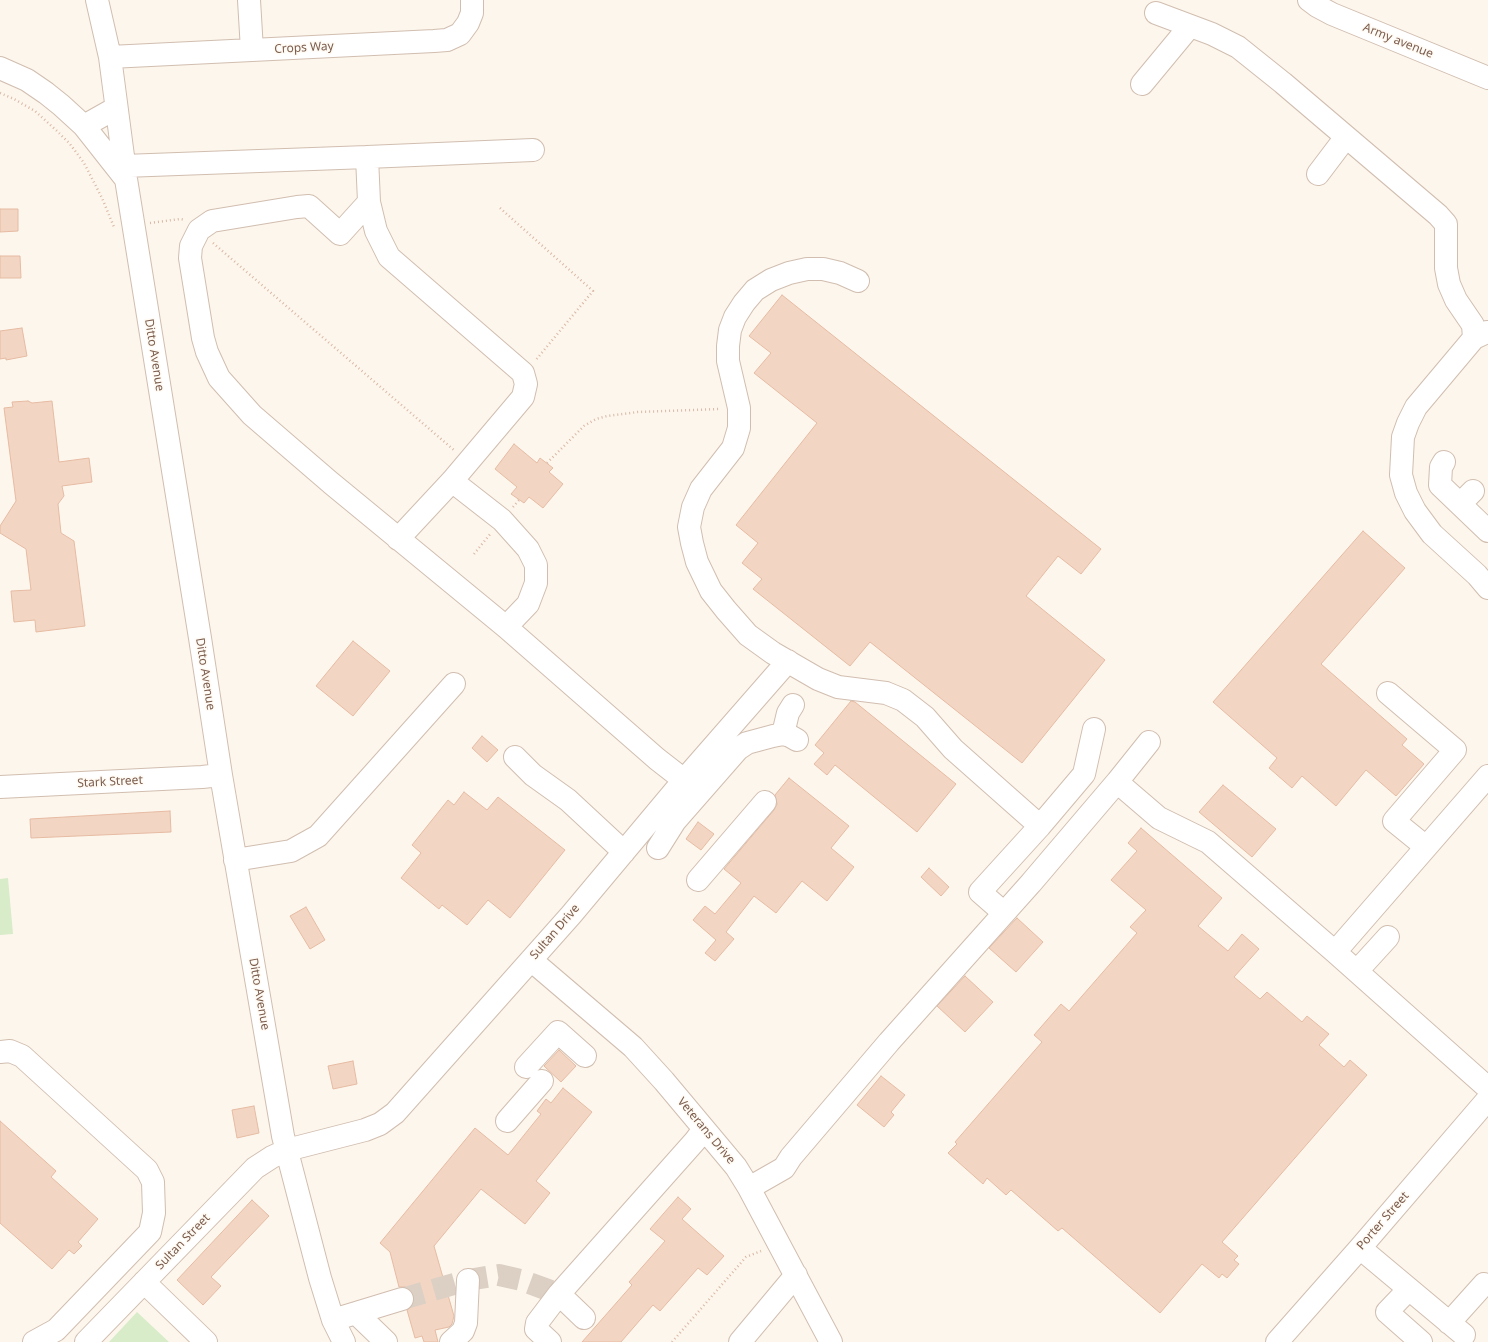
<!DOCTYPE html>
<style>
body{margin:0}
canvas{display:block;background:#fdf6ec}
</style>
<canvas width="1488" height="1342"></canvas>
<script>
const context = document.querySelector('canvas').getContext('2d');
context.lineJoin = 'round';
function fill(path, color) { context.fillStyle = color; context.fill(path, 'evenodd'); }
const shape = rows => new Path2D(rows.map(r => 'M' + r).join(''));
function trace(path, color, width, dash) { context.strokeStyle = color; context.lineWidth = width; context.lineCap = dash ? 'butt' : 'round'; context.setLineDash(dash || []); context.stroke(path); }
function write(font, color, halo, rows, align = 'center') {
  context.font = font + ' "Noto Sans",sans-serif'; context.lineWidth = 3; context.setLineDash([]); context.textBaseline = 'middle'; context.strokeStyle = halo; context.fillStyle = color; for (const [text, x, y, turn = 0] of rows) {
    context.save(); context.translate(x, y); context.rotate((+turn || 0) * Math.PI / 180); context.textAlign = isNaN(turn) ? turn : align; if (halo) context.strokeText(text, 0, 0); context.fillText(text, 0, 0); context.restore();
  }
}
const green = shape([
 [8,878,13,934,0,935,0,879],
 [137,1312,169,1342,109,1342]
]);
const building = shape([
 [0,209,18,209,18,231,0,232,0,209],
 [0,256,20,256,21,278,0,278,0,256],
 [782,295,1101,549,1081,574,1058,556,1026,596,1105,660,1022,763,870,642,850,666,753,589,762,579,742,563,758,543,736,525,817,423,754,373,771,353,749,336,782,295],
 [22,328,27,356,6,360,6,358,0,359,0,331,22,328],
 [28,401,32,403,52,401,59,462,89,458,92,482,62,486,64,496,58,504,61,533,74,541,85,626,36,632,35,620,14,622,11,591,31,590,26,549,0,533,0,526,16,501,4,408,13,407,12,402,28,401],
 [514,444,537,463,540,458,553,468,549,472,563,484,543,508,529,497,524,503,511,494,517,487,495,469,514,444],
 [1363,531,1405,568,1321,664,1407,739,1402,745,1424,764,1396,796,1366,770,1336,806,1302,776,1292,788,1269,768,1277,758,1213,702,1363,531],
 [353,641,390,671,353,716,316,686,353,641],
 [851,701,855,702,956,784,917,832,835,765,827,775,814,764,824,753,815,745,851,701],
 [482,736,498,750,487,762,472,748,482,736],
 [789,778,849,826,831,848,854,867,827,901,802,881,776,913,754,896,726,932,734,939,715,961,705,953,716,940,693,920,705,906,715,914,741,883,724,869,774,810,777,804,775,795,789,778],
 [1223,785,1276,829,1252,857,1199,812,1223,785],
 [464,792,487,810,498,797,565,850,510,918,488,900,467,925,442,905,439,909,401,878,421,853,412,845,448,800,454,805,464,792],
 [170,811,171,832,31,838,30,819,170,811],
 [698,822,714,834,701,850,686,839,698,822],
 [1141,828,1222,898,1198,926,1228,951,1242,934,1259,949,1234,977,1260,999,1267,992,1302,1022,1307,1016,1329,1034,1319,1045,1344,1067,1350,1060,1367,1075,1222,1242,1238,1256,1234,1260,1239,1264,1227,1278,1222,1274,1219,1278,1202,1264,1160,1313,1062,1228,1058,1231,1011,1190,1006,1195,987,1178,983,1184,948,1153,957,1144,955,1142,1042,1042,1034,1035,1061,1004,1069,1011,1137,933,1130,927,1146,910,1111,880,1137,851,1128,843,1141,828],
 [929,868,949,887,941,896,921,877,929,868],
 [306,907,325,940,310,949,290,916,306,907],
 [1017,918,1043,942,1016,972,989,948,1017,918],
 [965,976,993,1002,965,1032,937,1006,965,976],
 [559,1050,576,1066,561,1082,544,1066,559,1050],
 [353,1061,357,1084,333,1089,328,1066,353,1061],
 [881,1076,905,1095,891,1112,894,1115,884,1127,857,1105,881,1076],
 [563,1088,592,1112,536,1181,550,1193,525,1224,481,1189,434,1246,454,1316,452,1324,449,1327,435,1330,438,1342,424,1342,422,1336,415,1338,407,1310,411,1307,414,1302,414,1295,411,1290,405,1287,399,1287,390,1252,380,1243,475,1128,508,1155,541,1114,537,1111,546,1099,551,1103,563,1088],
 [254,1106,259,1133,237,1138,232,1110,254,1106],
 [0,1121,56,1171,51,1177,98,1219,78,1242,82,1246,74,1254,69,1250,52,1269,0,1223,0,1121],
 [678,1197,691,1209,682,1219,724,1256,707,1275,698,1268,660,1311,653,1305,621,1342,582,1342,632,1285,629,1282,665,1241,650,1229,678,1197],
 [252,1200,269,1216,211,1277,221,1286,203,1305,177,1280,252,1200]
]);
const minorTunnel = shape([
 [402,1299,468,1280,499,1275,521,1280,559,1294]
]);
const path = shape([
 [0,93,14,99,35,111,57,131,70,144,84,163,102,198,114,227],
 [500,208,593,291,535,361],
 [150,223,180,219,185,220],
 [213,243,455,451],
 [547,463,584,426,596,419,607,416,638,412,720,409],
 [513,507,519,500],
 [474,554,491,533],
 [672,1342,746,1257,761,1251]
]);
const minor = shape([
 [97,0,110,57,126,179,200,638,221,775,283,1136,320,1278,333,1320,344,1342],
 [249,0,252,50],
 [1309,0,1317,6,1332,14,1488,78],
 [1156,13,1212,34,1238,47,1283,83,1438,215,1446,224,1446,268,1449,284,1456,300,1473,325,1474,338],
 [110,57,434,41,447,40,460,34,468,23,472,13,472,0],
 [0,68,27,80,46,93,61,105,84,126,125,178],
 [1142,84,1190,26],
 [84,126,116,108],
 [367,157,533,150],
 [124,166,367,157,369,202,340,234,309,206,297,207,212,221,199,230,191,246,190,258,203,338,207,352,219,378,252,415,331,483,506,627,657,759,684,780],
 [1318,174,1346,137],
 [369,202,376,231,389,257,523,373,526,384,523,397,452,481,398,539],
 [858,281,840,273,823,269,807,269,789,273,771,280,755,290,744,303,735,317,730,330,728,346,728,361,739,408,739,428,733,448,701,489,693,507,689,527,692,543,697,562,711,591,726,610,748,635,773,653,818,679,838,687,886,693,903,700,925,717,953,749,1040,826],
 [1487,332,1474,338,1416,407,1408,423,1403,437,1401,475,1406,493,1415,511,1432,534,1477,575,1488,588],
 [1444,462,1441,467,1440,485,1488,531],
 [452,481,502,520,528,549,536,565,536,583,528,604,506,627],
 [1460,504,1473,491],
 [1388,693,1455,750,1394,821,1426,847],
 [783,734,788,713,793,705],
 [515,757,533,775,568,800,624,852],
 [1117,782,1149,742],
 [0,787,202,777,221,775],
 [658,848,675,821,738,749,747,743,773,736,783,734,790,736,797,740],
 [235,860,291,851,318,836,454,684],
 [698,880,765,802],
 [1004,913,980,892,1040,826,1084,774,1094,729],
 [1335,952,1488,776],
 [531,960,633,1047,664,1081,736,1167,749,1188,831,1342],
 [1357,971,1388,937],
 [0,1052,10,1051,22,1056,147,1170,153,1182,154,1213,150,1232,56,1330,34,1342],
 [526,1067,558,1032,585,1056],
 [507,1121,542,1081],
 [749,1188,784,1168,791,1157,889,1042,1031,883,1117,782,1159,818,1208,842,1335,952,1488,1088],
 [1360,1248,1464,1335],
 [144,1282,206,1342],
 [1409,1289,1387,1312,1421,1342],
 [559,1294,584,1318],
 [356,1313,386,1342],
 [333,1320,402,1299],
 [1449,1323,1484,1284],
 [86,1342,255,1168,272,1157,287,1150,365,1130,380,1124,395,1113,571,915,684,780,788,661],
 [451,1342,463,1331,466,1323,468,1280],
 [550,1342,536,1329,537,1323,559,1294,695,1141,704,1129],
 [740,1342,796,1275],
 [1277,1342,1360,1248,1488,1099]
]);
const streetNames = [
 ["Army avenue",1398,41,22],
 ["Crops Way",304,48,-3],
 ["Ditto Avenue",154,355,81],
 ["Ditto Avenue",205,674,81],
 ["Stark Street",110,782,-3],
 ["Sultan Drive",555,932,-49],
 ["Ditto Avenue",259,994,80],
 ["Veterans Drive",706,1131,50],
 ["Porter Street",1383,1221,-49],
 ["Sultan Street",183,1242,-46]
];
fill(green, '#d8ecc9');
fill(building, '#f3d5c3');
trace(building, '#e6bba3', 1);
trace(minorTunnel, '#dcd0c4', 22, [22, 11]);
trace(minor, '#d1beb0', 24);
trace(path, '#d9b8a5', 2.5, [1, 3]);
trace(minor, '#fff', 22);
write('12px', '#7a5c4d', '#fffaf3', streetNames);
</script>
